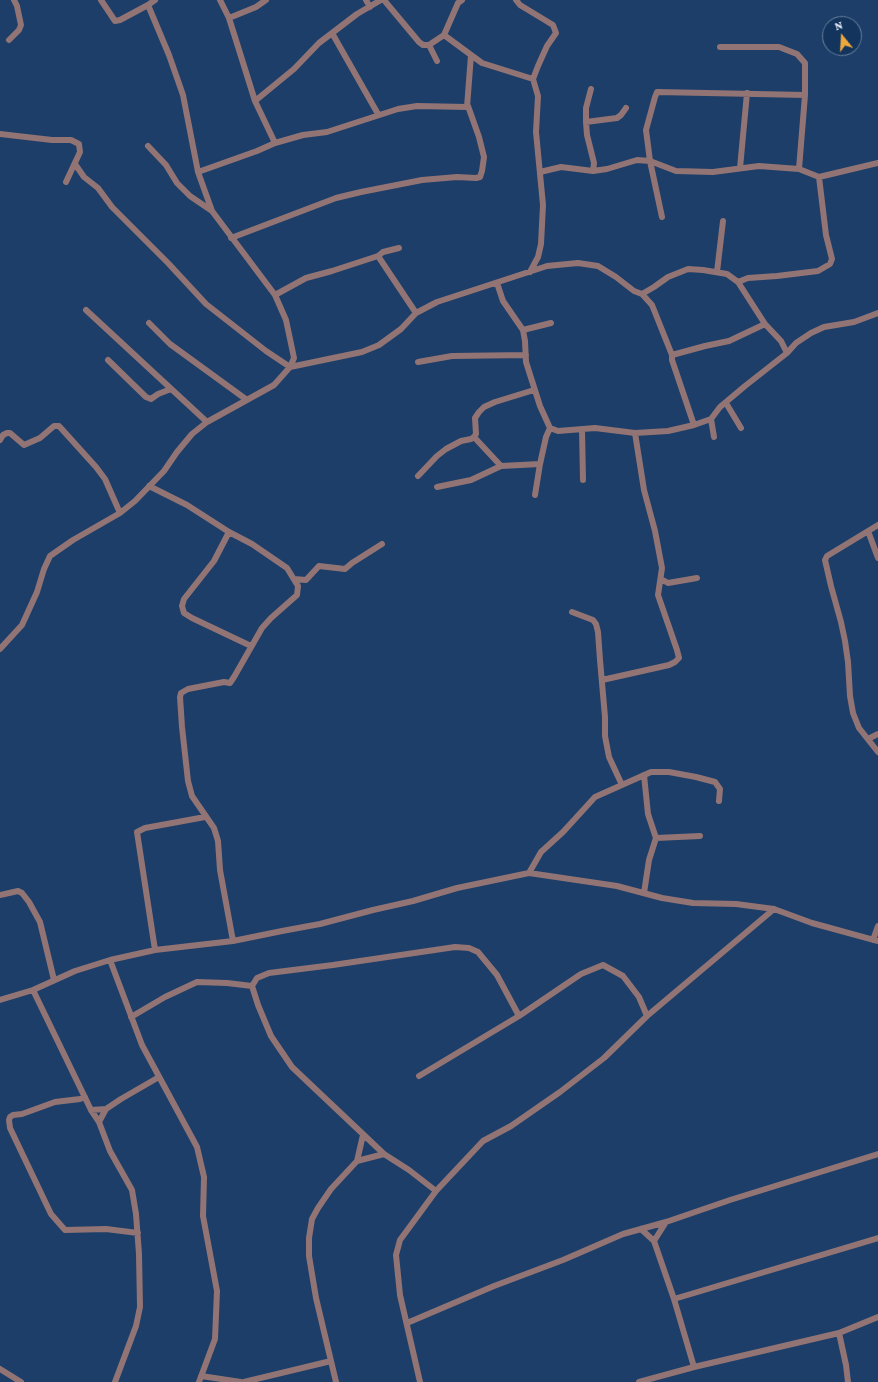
<!DOCTYPE html>
<style>
body{margin:0}
#map{position:relative;width:878px;height:1382px;overflow:hidden;background:#1c3e68;font-family:"Crimson Pro",serif}
canvas{display:block}
.north{position:absolute;left:822px;top:16px;width:40px;height:40px;box-sizing:border-box;background:#12345d;border:1px solid #687f9c;border-radius:50%;rotate:342deg;font-size:11px;font-weight:700;line-height:16px;text-align:center;color:#e8f0fa}
.north::after{content:'';display:block;margin:auto;width:14px;height:18px;background:#eda83b;clip-path:polygon(50% 0,100% 100%,50% 72%,0 100%)}
</style>
<div id="map">
<canvas width="878" height="1382"></canvas>
<div class="north">N</div>
</div>
<script>
const context = document.querySelector('canvas').getContext('2d');
context.lineJoin = 'round';
const shape = rows => new Path2D(rows.map(r => 'M' + r).join(''));
function trace(path, color, width, dash) { context.strokeStyle = color; context.lineWidth = width; context.lineCap = dash ? 'butt' : 'round'; context.setLineDash(dash || []); context.stroke(path); }
const minor = shape([
 [101,0,115,21,120,20,148,5],
 [220,0,229,18,255,101,275,143],
 [366,0,370,7],
 [384,0,419,42,423,45,429,45,444,35,458,3,462,0],
 [516,0,520,5,553,25,556,33,547,46,538,66,533,79,538,96,536,132,543,205,541,244,538,257,530,272],
 [229,18,256,7,266,0],
 [332,33,378,114],
 [444,35,482,63,533,79],
 [9,40,19,30,21,25,17,6,14,0],
 [429,45,437,61],
 [720,47,779,47,797,54,805,63,805,95,799,169],
 [591,89,586,108,586,122,587,135,594,163,593,171],
 [255,101,294,69,319,43,357,14,381,0],
 [586,122,617,118,621,115,626,108],
 [0,134,52,140,71,140,79,144,80,152,66,182],
 [148,146,166,165,177,183,190,196,212,211],
 [75,164,84,177,98,188,112,207,168,263,206,304,266,351,290,367,362,352,379,345,401,329,416,313,437,302,547,266,578,263,598,266,616,277,634,291,642,294,654,287,668,277,688,269,703,270,727,274,738,282,765,324,781,341,787,353],
 [740,168,747,93],
 [198,172,257,151,275,143,303,135,327,132,398,109,417,106,467,107,471,55],
 [540,172,561,167,593,171,607,169,637,160,650,161,676,171,713,172,759,166,799,169,819,177,878,163],
 [662,217,650,161,646,130,655,97,657,92,805,95],
 [231,238,336,198,361,192,422,180,457,177,476,178,480,177,482,171,484,157,479,137,468,106],
 [378,256,416,313],
 [717,272,723,221],
 [738,282,748,278,777,276,818,271,830,264,832,259,826,235,819,177],
 [497,283,503,301,523,330,525,341,526,362,540,406,550,428,558,431,595,428,635,433,668,431,694,425,711,419,720,407,745,386,787,353,796,343,811,333,824,327,854,322,878,313],
 [642,294,652,305,672,355,672,360,694,425],
 [275,295,306,278,332,271,378,256,383,252,399,248],
 [86,310,207,422],
 [149,323,170,344,247,400],
 [523,330,551,323],
 [672,355,705,346,729,341,765,324],
 [108,360,146,397,151,399,158,394,171,389],
 [418,362,452,356,526,355],
 [726,403,741,428],
 [711,419,714,437],
 [582,429,583,480],
 [474,437,501,466],
 [0,440,3,435,7,433,10,433,24,445,40,438,54,426,59,426,96,467,105,479,120,513],
 [418,476,437,456,446,449,461,441,471,439,474,437,476,434,475,418,479,412,484,407,495,402,534,390],
 [149,486,187,505,229,532,252,544,287,568,298,586,297,595,271,618,262,628,234,677,230,683,224,682,188,689,181,693,180,697,182,727,188,781,192,796,214,828,218,841,220,870,233,941],
 [437,487,471,480,501,466,540,464],
 [535,495,540,464,546,437,550,428],
 [878,525,827,556,825,560,831,586,841,622,845,641,848,662,850,696,853,713,859,728,878,752],
 [868,531,878,558],
 [229,532,214,561,184,599,182,606,184,613,192,618,251,646],
 [294,579,306,580,319,566,345,569,352,563,382,544],
 [661,579,668,583,697,578],
 [572,612,593,620,596,624,598,632,600,660,605,717,605,736,609,757,622,785],
 [0,649,22,625,37,592,44,569,50,556,73,540,120,513,135,501,164,471,177,452,192,434,207,422,274,385,290,367,294,358,286,320,275,295,212,211,198,172,183,95,169,55,148,5,155,0],
 [602,680,669,665,675,662,679,658,677,650,658,595,662,568,655,531,644,490,635,433],
 [868,739,878,734],
 [656,838,700,836],
 [529,873,541,852,563,832,595,797,651,772,669,772,696,777,715,782,720,789,719,801],
 [644,893,649,860,656,838,648,814,644,775],
 [0,895,18,891,22,893,29,902,40,922,54,980],
 [873,940,878,926],
 [155,950,137,832,145,828,205,817],
 [110,960,142,1045,197,1147,204,1177,203,1216,217,1291,215,1339,199,1382],
 [33,990,91,1110,99,1122,110,1151,132,1190,136,1214,139,1254,140,1307,136,1326,115,1382],
 [0,1000,33,990,75,971,110,960,155,950,233,941,282,931,320,924,373,910,413,901,457,888,529,873,617,886,662,898,693,903,736,904,774,909,812,923,878,941],
 [131,1017,165,997,197,982,227,983,252,986],
 [419,1076,519,1016,581,974,603,965,623,976,639,997,647,1016],
 [85,1097,80,1099,55,1102,22,1114,13,1115,10,1117,9,1120,10,1128,51,1214,65,1230,106,1229,138,1233],
 [91,1110,106,1109],
 [99,1122,106,1109,121,1099,159,1077],
 [357,1161,384,1154],
 [436,1191,409,1170,384,1154,292,1067,271,1036,258,1005,252,986,257,978,269,973,333,965,455,947,469,948,478,952,497,975,519,1016],
 [641,1229,654,1241,674,1299,694,1367],
 [654,1241,666,1222],
 [674,1299,878,1238],
 [407,1323,494,1286,563,1260,623,1234,666,1222,730,1200,878,1154],
 [839,1333,846,1365,848,1382],
 [0,1369,21,1382],
 [201,1376,241,1382],
 [244,1382,331,1361],
 [336,1382,316,1298,309,1256,309,1238,312,1219,318,1208,331,1189,357,1161,363,1135],
 [420,1382,400,1295,396,1255,400,1240,436,1191,483,1141,511,1126,560,1092,604,1058,647,1016,774,909],
 [639,1382,694,1367,839,1333,878,1317]
]);
trace(minor, '#927475', 6);
</script>
